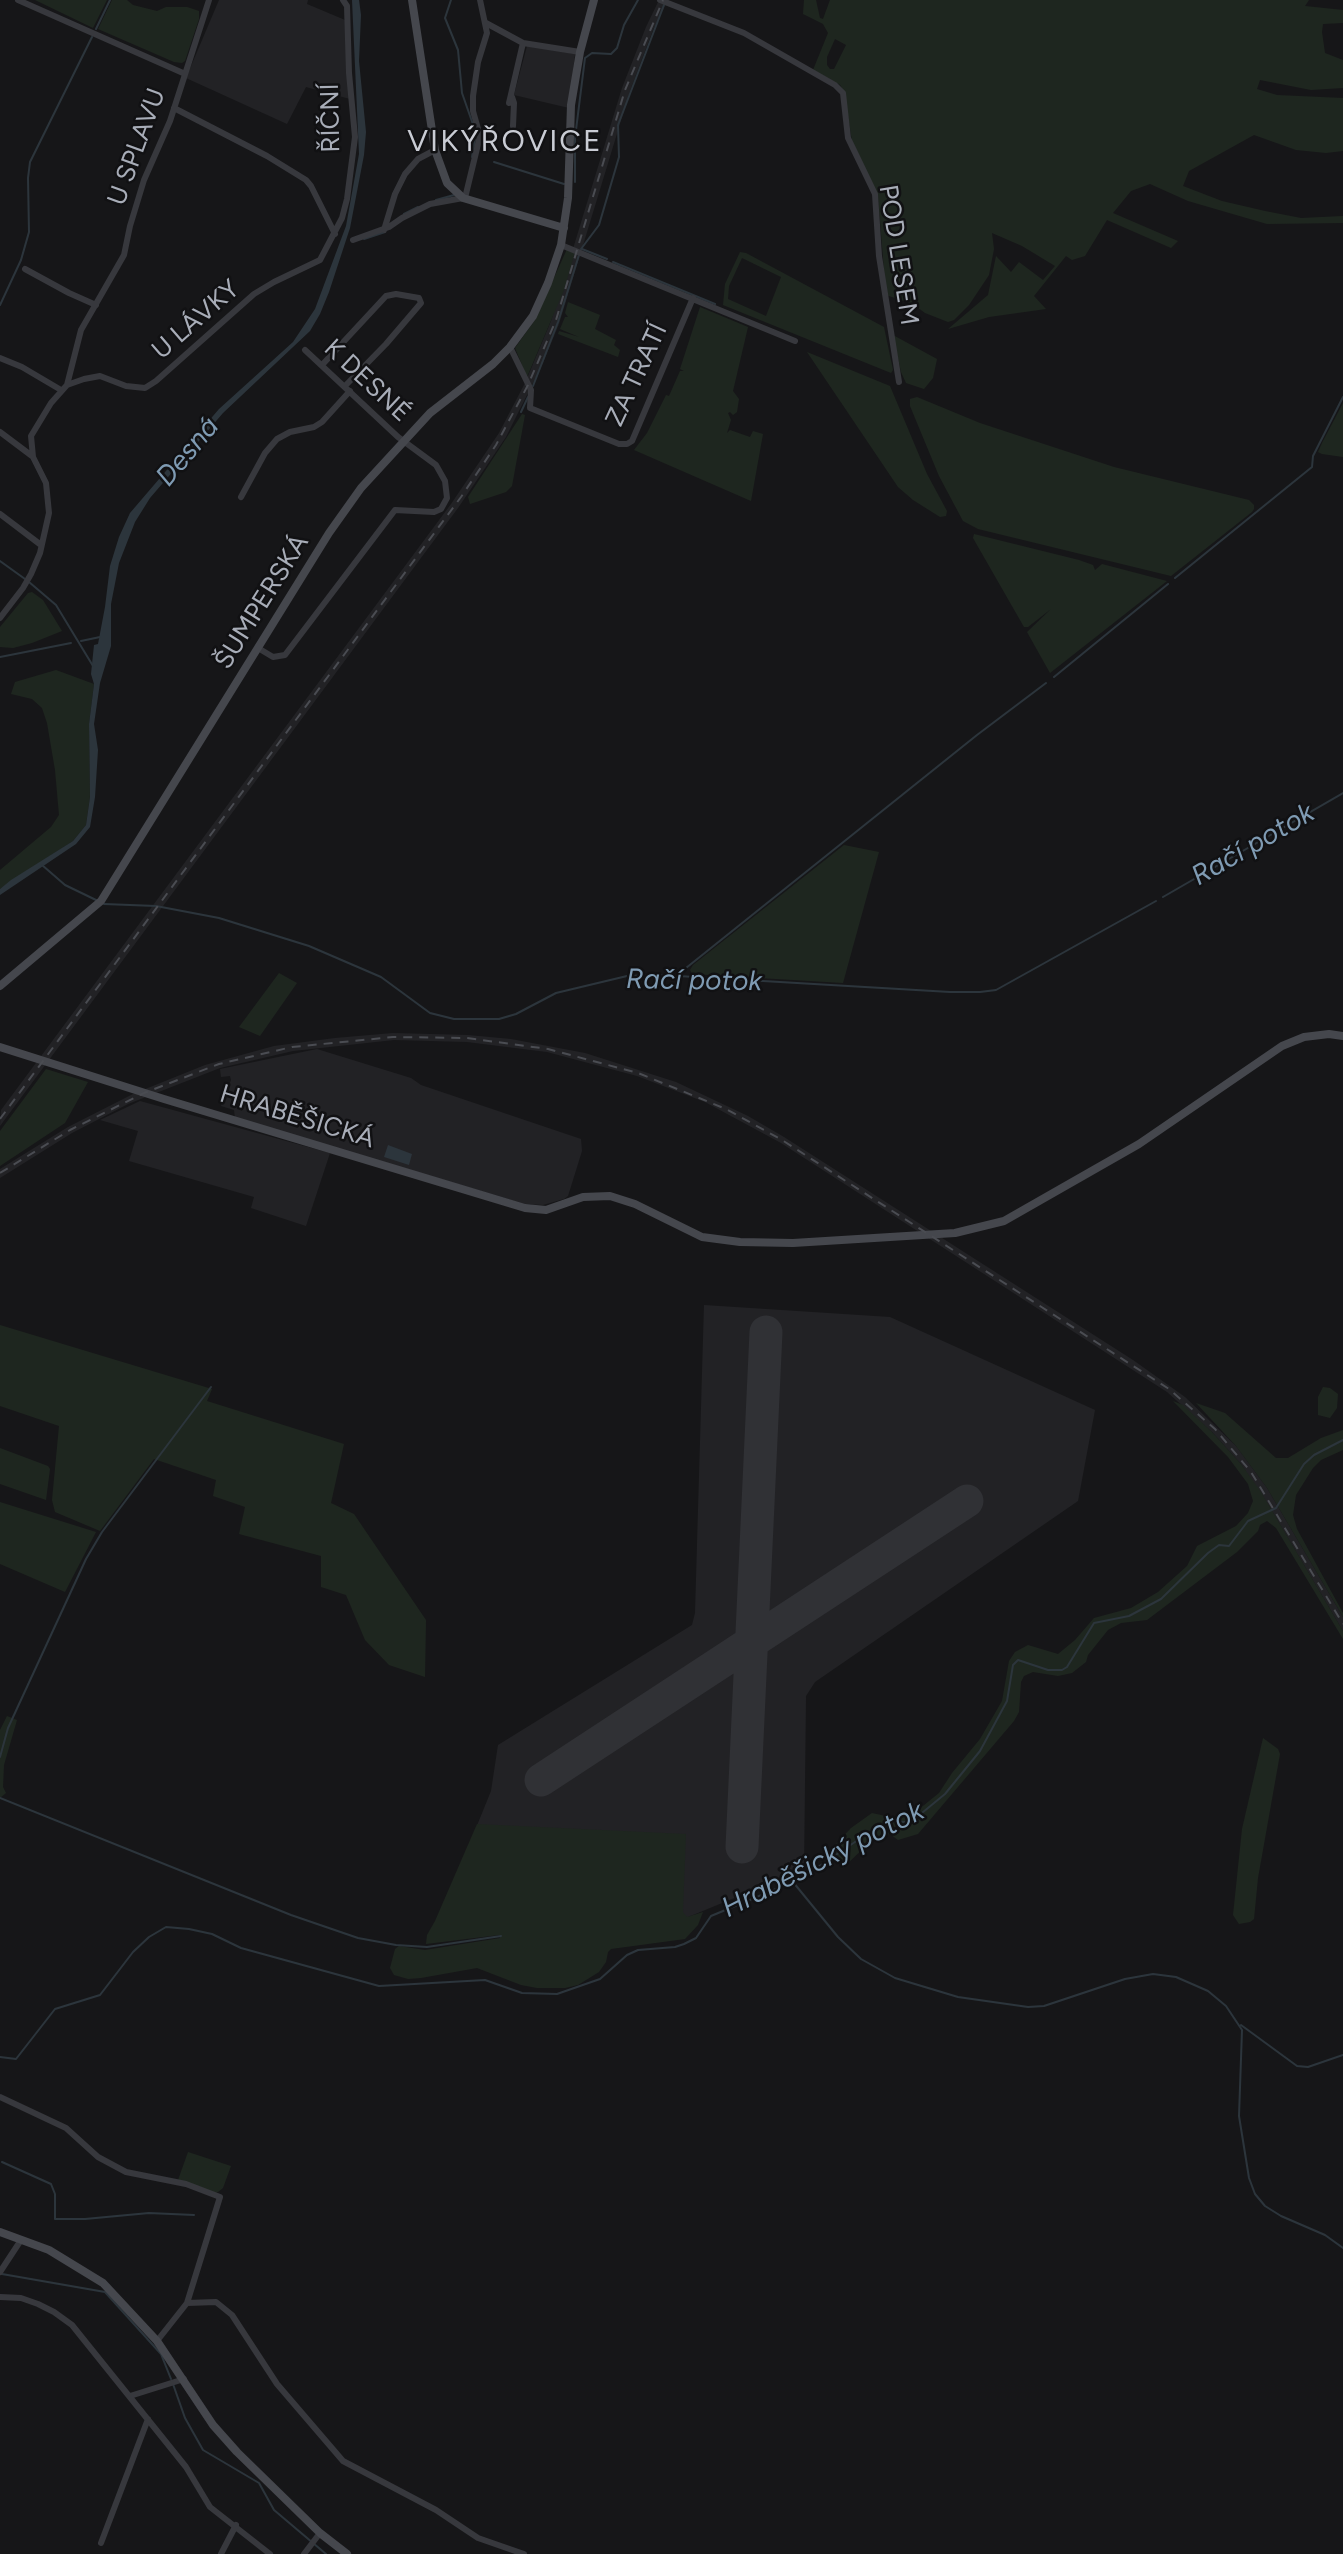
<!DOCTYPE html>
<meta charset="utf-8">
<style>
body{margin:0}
canvas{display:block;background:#161618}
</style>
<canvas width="1343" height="2554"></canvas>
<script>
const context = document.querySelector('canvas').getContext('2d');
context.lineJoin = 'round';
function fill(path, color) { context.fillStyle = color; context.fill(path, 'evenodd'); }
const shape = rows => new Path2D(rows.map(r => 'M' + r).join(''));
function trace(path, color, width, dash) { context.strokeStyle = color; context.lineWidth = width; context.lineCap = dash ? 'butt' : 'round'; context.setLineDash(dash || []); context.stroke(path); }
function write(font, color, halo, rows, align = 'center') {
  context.font = font + ' Figtree,sans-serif'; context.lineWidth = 5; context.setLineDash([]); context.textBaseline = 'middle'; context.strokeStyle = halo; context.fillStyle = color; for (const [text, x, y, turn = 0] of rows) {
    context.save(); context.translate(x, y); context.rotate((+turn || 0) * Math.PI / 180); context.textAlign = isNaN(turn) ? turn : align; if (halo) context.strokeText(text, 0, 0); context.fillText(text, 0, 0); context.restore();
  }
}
const built = shape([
 [219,0,308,0,307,4,345,20,350,99,306,87,287,124,186,78],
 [659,0,668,0,653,30,630,91,559,324,543,363,506,437,458,508,0,1126,1,1110,451,504,499,433,525,383,551,321,622,88,646,27],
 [527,46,575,54,569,108,514,95],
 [393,1033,468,1035,511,1039,585,1053,676,1082,748,1116,784,1137,1133,1360,1185,1397,1236,1446,1267,1488,1343,1617,1343,1631,1269,1506,1241,1464,1212,1432,1167,1392,781,1143,705,1102,637,1076,547,1052,467,1042,394,1040,293,1051,220,1068,128,1104,72,1133,0,1178,0,1169,68,1127,133,1094,205,1065,274,1046,335,1038],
 [317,1049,411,1078,421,1085,581,1139,582,1151,568,1196,564,1199,543,1205,525,1204,235,1118,234,1110,221,1106,231,1080,230,1076,221,1077,220,1069],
 [140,1101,330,1153,306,1226,251,1208,254,1197,129,1161,138,1131,100,1120],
 [704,1305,890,1317,1095,1410,1078,1501,815,1682,806,1696,804,1869,669,1925,433,1934,491,1791,498,1745,692,1625,695,1613]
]);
const green = shape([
 [35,0,107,0,93,28],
 [112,0,127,0,133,5,157,11,166,7,187,7,199,11,199,19,185,61,182,63,174,62,98,29],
 [804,0,816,0,820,18,823,19,830,0,1309,0,1305,6,1343,10,1343,23,1323,24,1322,32,1325,53,1343,60,1343,88,1311,90,1260,80,1257,89,1277,95,1343,98,1343,151,1326,153,1296,150,1254,135,1189,171,1183,186,1222,201,1265,211,1301,218,1343,216,1343,223,1267,224,1188,201,1150,184,1131,191,1113,213,1178,241,1171,248,1107,220,1085,256,1072,260,1066,256,1034,296,1046,309,989,317,948,329,988,295,996,256,1011,272,1019,262,1043,280,1055,266,1022,246,992,233,994,249,989,275,969,305,954,320,948,322,925,313,913,304,886,295,878,196,852,141,844,91,840,85,813,70,828,33,823,24,803,14],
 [835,39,846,45,834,69,830,69,827,65,827,57],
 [567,249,575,252,564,290,527,377,515,348,535,320],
 [740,252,746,253,884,327,893,370,891,373,723,305,725,284],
 [742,258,781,277,766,316,728,299,729,286],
 [568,302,600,315,595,329,616,340,614,345,620,350,618,357,558,334,559,331,579,337,560,329,565,317,568,317,565,313],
 [700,307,748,327,733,391,739,399,737,412,733,415,730,412,728,413,731,420,727,433,730,430,750,437,753,431,763,434,751,501,634,450,647,433,666,395,669,396,680,371,684,371,680,369],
 [893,335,937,359,933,378,924,389,906,383,901,372],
 [807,352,890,386,927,474,947,511,946,516,940,517,913,500,898,487],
 [917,397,980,423,1114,467,1249,500,1254,505,1254,509,1252,512,1171,576,978,529,963,521,939,476,910,406,910,399],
 [1343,403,1343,457,1322,454,1318,452,1322,443],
 [522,414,525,415,512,486,506,492,470,504,468,497],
 [974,534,1079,560,1093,565,1095,570,1102,564,1167,581,1050,673,1027,632,1051,609,1028,627,1024,627,973,538],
 [32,592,43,600,62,631,32,643,13,648,0,647,0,627,28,593],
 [56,670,94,684,89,724,90,797,86,825,73,841,0,889,0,870,51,827,59,815,55,770,47,723,42,708,32,699,11,694,15,682],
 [844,845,879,852,843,983,692,974,690,970,693,965],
 [279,973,297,983,260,1036,239,1027],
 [46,1069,88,1082,65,1123,0,1166,0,1131],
 [0,1325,212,1389,207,1401,344,1444,331,1503,354,1514,426,1620,425,1677,389,1665,365,1640,346,1595,321,1587,321,1556,239,1534,245,1507,213,1496,216,1480,154,1459,100,1531,55,1512,52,1500,59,1426,0,1406],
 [1323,1387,1330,1388,1338,1394,1337,1408,1330,1418,1318,1415,1318,1397],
 [1173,1401,1183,1405,1212,1432,1241,1464,1261,1492,1343,1631,1343,1639,1276,1528,1267,1521,1260,1525,1258,1531,1237,1552,1147,1620,1121,1623,1108,1630,1088,1655,1086,1662,1072,1673,1058,1676,1033,1672,1024,1676,1021,1682,1019,1712,1014,1721,918,1834,898,1840,890,1834,875,1837,843,1868,831,1849,851,1828,872,1813,890,1817,903,1816,918,1810,939,1793,952,1773,980,1739,1002,1701,1009,1661,1015,1652,1028,1645,1058,1654,1075,1640,1094,1618,1131,1608,1158,1592,1187,1566,1197,1546,1236,1526,1248,1513,1253,1501,1248,1484,1228,1457],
 [1196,1403,1225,1413,1276,1458,1288,1458,1321,1438,1343,1430,1343,1450,1321,1460,1313,1468,1296,1495,1293,1515,1297,1529,1343,1613,1343,1617,1267,1488,1236,1446],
 [0,1448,48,1466,50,1469,46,1500,0,1484],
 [0,1502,96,1532,65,1592,0,1564],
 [7,1716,17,1720,4,1765,3,1787,6,1793,0,1798,0,1730],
 [1263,1738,1278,1749,1280,1754,1258,1878,1254,1919,1250,1922,1239,1924,1233,1915,1242,1829],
 [477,1824,686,1834,683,1912,687,1917,703,1912,698,1925,685,1939,611,1949,608,1952,606,1962,599,1972,578,1985,565,1988,537,1988,521,1985,477,1968,421,1978,408,1979,394,1975,390,1968,395,1949,399,1946,425,1950,500,1938,500,1935,491,1936,426,1944,427,1935,435,1921],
 [188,2152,231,2166,223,2188,218,2192,215,2193,178,2180]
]);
const water = shape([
 [352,0,359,0,361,15,359,61,366,132,364,155,350,228,329,292,320,314,310,331,223,413,150,498,135,522,119,563,111,604,111,646,100,683,94,724,98,750,95,797,90,827,76,844,0,895,0,889,11,880,73,841,86,825,90,797,89,724,94,684,91,674,94,645,98,644,105,607,110,566,119,537,130,513,219,409,293,342,315,309,346,226,359,154],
 [388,1145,412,1154,409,1165,384,1157]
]);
const stream = shape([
 [451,0,445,18,458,50,462,93,476,133,472,157],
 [96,29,110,0],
 [494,162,564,184],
 [575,182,575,138,585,58,592,53,611,54,617,48,624,25,638,0],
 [436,200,454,195],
 [404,214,418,207],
 [364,239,385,232],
 [581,249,599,225,619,157,618,125,664,5],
 [582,249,607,259],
 [613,262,715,304],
 [0,305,21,260,29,232,28,178,30,162,92,37],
 [533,386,558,322,579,255],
 [521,412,528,397],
 [0,561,25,579],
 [1175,578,1312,467,1313,456,1343,397],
 [29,582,56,605,93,666],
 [81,641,100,637],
 [0,657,71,643],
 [1054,677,1168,584],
 [42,865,65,885,96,900],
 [1163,897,1343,793],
 [104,904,156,906,219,918,309,946,381,977,430,1013,454,1019,499,1019,516,1014,556,993,627,976,661,975,950,992,980,992,996,990,1156,901],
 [676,976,977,735,1046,683],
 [0,1757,8,1728,86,1559,102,1532,211,1387],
 [0,1798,291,1915,358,1938,396,1945,427,1947,501,1936],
 [793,1882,838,1937,861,1959,895,1978,958,1997,1028,2007,1044,2006,1125,1979,1153,1974,1176,1977,1208,1991,1226,2006,1242,2030,1239,2116,1249,2178,1255,2194,1265,2206,1281,2216,1325,2235,1343,2248],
 [1241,2025,1297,2066,1308,2067,1343,2055],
 [0,2057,16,2059,55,2009,100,1995,133,1952,149,1937,166,1927,189,1929,212,1934,241,1948,379,1986,485,1980,522,1993,557,1994,600,1979,627,1955,638,1950,675,1947,684,1944,696,1938,711,1916,793,1882,821,1865,880,1825,892,1821,905,1822,917,1817,945,1794,980,1751,1007,1701,1013,1665,1018,1660,1048,1670,1062,1670,1067,1667,1094,1623,1129,1616,1161,1599,1208,1553,1219,1545,1229,1546,1248,1521,1276,1508,1304,1464,1314,1455,1343,1440],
 [2,2162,51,2184,55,2194,55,2219,85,2219,149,2213,194,2215],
 [2,2274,105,2292,161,2354,171,2379],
 [173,2384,185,2418,203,2450,259,2483,274,2510,326,2554]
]);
const runway = shape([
 [541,1780,967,1501],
 [742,1847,766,1332]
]);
const street = shape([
 [18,0,183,73],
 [660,0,744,33,835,85,843,93,848,138,875,194,879,256,899,382],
 [486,23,523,43],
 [512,97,514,103,513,126],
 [509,103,523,43,580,52],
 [174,108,267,156,306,180,311,186,335,234],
 [465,198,480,136,473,111,473,96,478,62,487,33,480,0],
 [384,230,395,194,405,174,418,159,435,150],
 [353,240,389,227,402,218,430,204,463,198],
 [561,245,795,341],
 [25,269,69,293,96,305],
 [510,347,531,390,530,408,619,444,627,444,632,441,693,298],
 [0,358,22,367,61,390],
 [322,365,386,296,396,294,419,298,421,303,386,344,345,386],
 [67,385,84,379,100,376,126,386,145,388,156,381,254,294,274,282,320,260,342,218,347,199,355,137,349,73,347,6,343,0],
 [0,432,32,456],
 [241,497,265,453,277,439,290,432,314,427,322,422,350,391],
 [0,514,41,545],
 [0,618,23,588,31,574,40,553,49,513,46,483,33,457,31,436,51,403,67,385,81,330,124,255,130,226,144,180,170,121,209,0],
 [258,648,273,657,285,655,395,510,434,512,441,509,447,498,445,481,436,465,398,437,305,350],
 [0,2097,66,2128,98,2157,126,2172,186,2184,220,2197,187,2303,157,2341],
 [0,2272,21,2240],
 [0,2297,21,2298,38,2304,54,2312,72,2325,186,2467,210,2507,270,2554],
 [187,2303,216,2302,232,2315,277,2384,343,2461,436,2510,478,2538,524,2554],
 [130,2396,184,2379],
 [101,2543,148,2419],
 [221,2554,236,2525],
 [304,2554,320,2533]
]);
const secondary = shape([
 [412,0,435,150,447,183,463,198,564,228],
 [0,986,101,901,329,533,361,488,430,413,493,364,510,347,533,316,548,283,561,245,568,198,571,105,580,52,594,0],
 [0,1047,164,1099,525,1208,546,1210,583,1197,610,1196,635,1204,702,1237,740,1242,793,1243,955,1233,1004,1221,1139,1144,1282,1046,1304,1037,1329,1034,1343,1036],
 [0,2232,49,2250,103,2283,157,2341,213,2425,237,2452,320,2533,347,2554]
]);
const rail = shape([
 [0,1119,461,497,496,445,528,385,556,320,625,90,663,0],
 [0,1173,70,1130,144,1093,219,1064,292,1047,393,1037,467,1038,548,1049,638,1073,726,1109,782,1140,1169,1389,1215,1429,1251,1472,1343,1624]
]);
const streetNames = [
 ["ŘÍČNÍ",331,118,-91],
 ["U SPLAVU",137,147,-70],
 ["POD LESEM",898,255,81],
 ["U LÁVKY",196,320,-41],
 ["ZA TRATÍ",637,375,-65],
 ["K DESNÉ",367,381,43],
 ["ŠUMPERSKÁ",262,602,-58],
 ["HRABĚŠICKÁ",297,1117,17]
];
const waterNames = [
 ["Desná",188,452,-50],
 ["Račí potok",1253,845,-30],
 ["Račí potok",694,981,1],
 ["Hraběšický potok",823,1860,-27]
];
const quarterNames = [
 ["VIKÝŘOVICE",505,142]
];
fill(built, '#222225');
fill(green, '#1e261f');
fill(water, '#2c353c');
trace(stream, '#2c353c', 2);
trace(runway, '#303135', 33);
trace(street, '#37383d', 6);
trace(secondary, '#45474d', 8);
trace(rail, '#4a4c52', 2, [9, 7]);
write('26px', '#a8adb8', '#111113', streetNames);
write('italic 28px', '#7f9bb3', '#111113', waterNames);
context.letterSpacing = '2px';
write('30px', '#c9ccd4', '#111113', quarterNames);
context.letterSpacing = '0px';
</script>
